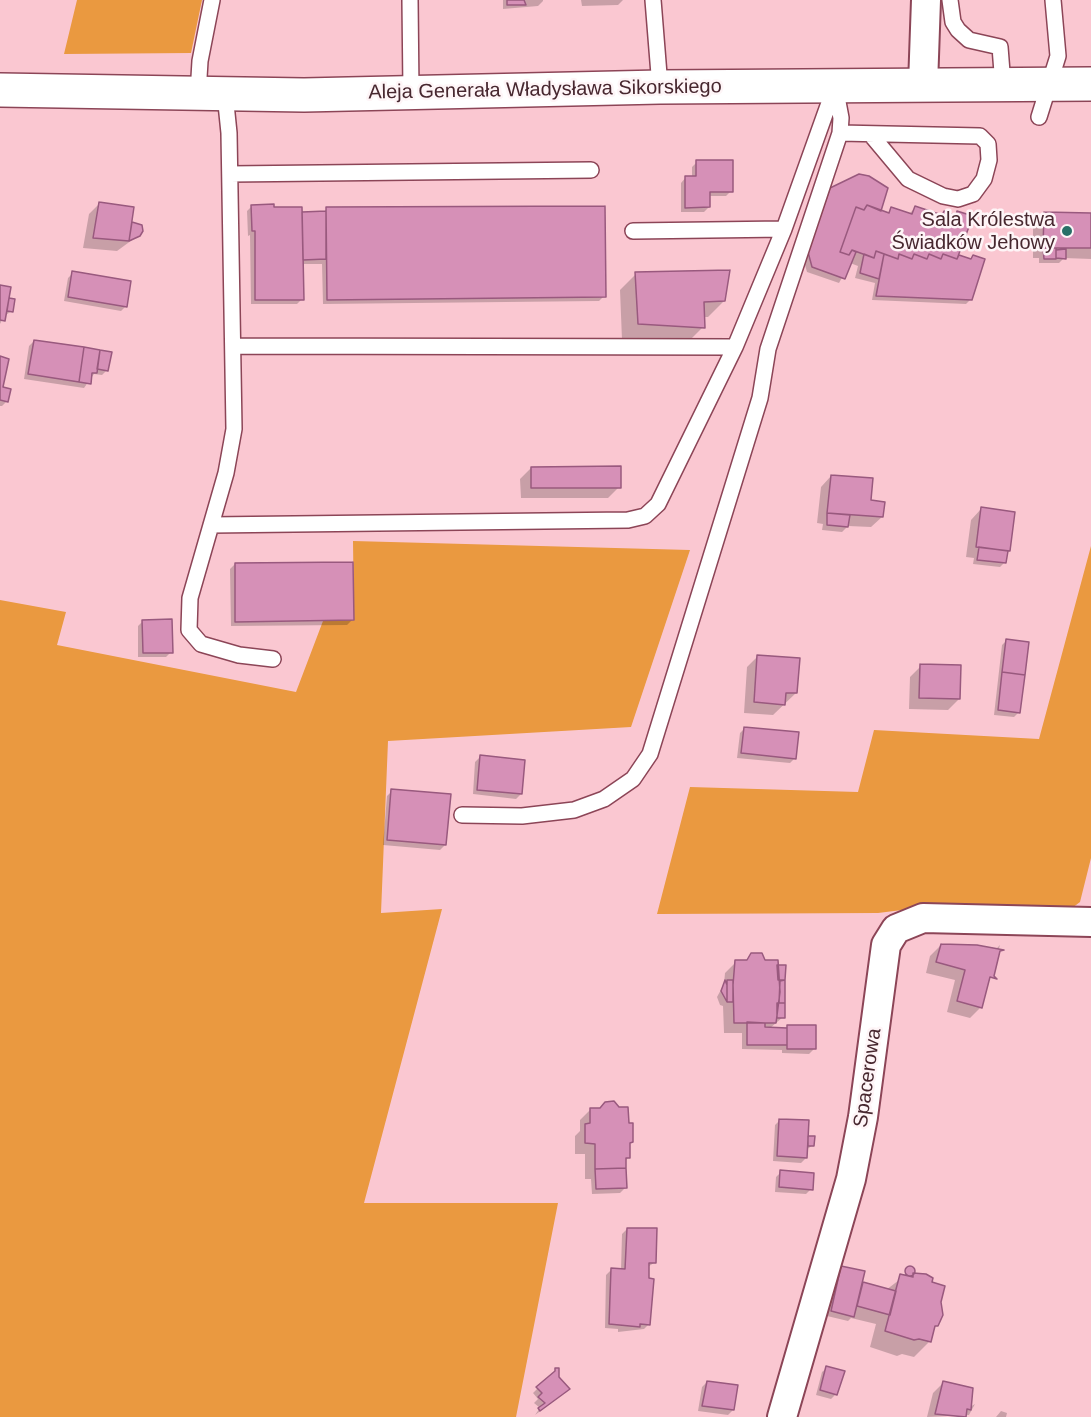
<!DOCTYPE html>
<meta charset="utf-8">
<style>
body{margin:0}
canvas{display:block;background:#fac7d1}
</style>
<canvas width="1091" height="1417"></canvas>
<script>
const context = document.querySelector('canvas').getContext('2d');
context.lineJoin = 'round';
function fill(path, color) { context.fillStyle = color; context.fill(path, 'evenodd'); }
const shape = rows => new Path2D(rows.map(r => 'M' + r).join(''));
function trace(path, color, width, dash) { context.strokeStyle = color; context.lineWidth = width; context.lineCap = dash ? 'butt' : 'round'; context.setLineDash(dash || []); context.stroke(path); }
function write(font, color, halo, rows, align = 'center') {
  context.font = font + ' Helvetica,sans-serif'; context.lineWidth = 5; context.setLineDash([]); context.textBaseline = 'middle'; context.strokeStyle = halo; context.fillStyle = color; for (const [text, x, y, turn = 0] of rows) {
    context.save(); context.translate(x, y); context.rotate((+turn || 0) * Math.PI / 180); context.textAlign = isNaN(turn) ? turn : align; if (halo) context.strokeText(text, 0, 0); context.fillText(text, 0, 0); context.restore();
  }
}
const green = shape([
 [77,0,202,0,191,53,64,54],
 [353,541,690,550,631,727,388,741,381,913,442,909,364,1203,558,1203,516,1417,0,1417,0,600,66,612,57,645,296,692,323,621,354,620],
 [1091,546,1091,858,1080,902,1068,911,926,907,878,913,657,914,690,787,858,792,874,730,1039,739]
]);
const shadow = shape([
 [503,0,543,0,543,1,538,6,503,9],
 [581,0,623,0,618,5,582,6],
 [697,162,731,191,726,196,709,196,709,207,704,212,681,212,681,183,686,177,692,177,692,167],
 [830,189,886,214,892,209,909,214,915,208,941,216,944,213,954,217,958,213,955,261,971,299,966,304,872,300,875,283,855,278,858,266,850,263,839,283,807,272,803,258,825,195],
 [100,203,130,227,133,224,139,235,117,251,83,248,89,214],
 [252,206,300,214,322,213,327,209,604,296,599,301,323,304,322,264,301,264,302,299,297,304,251,304,250,235,248,236,247,211],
 [1044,214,1091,215,1091,259,1064,258,1059,263,1039,263,1039,258,1033,258,1033,224],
 [73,273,126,306,121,311,64,301,68,278],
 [636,274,724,301,708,317,703,317,703,327,687,343,622,340,620,290],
 [0,287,6,302,9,299,12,311,4,316,0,324],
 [34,341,107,370,102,375,94,374,84,388,24,379,29,346],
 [0,358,1,388,7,401,2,406,0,406],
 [531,468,619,487,608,498,521,498,520,479],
 [831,476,870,502,882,517,871,527,848,526,842,532,822,530,823,524,817,523,821,487],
 [981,509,1008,550,1005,562,1000,567,973,564,974,558,966,557,971,520],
 [235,564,352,620,347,625,231,626,230,569],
 [143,621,171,652,166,657,138,657,138,626],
 [1007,640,1019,712,1014,717,994,715,1002,645],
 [758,656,796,693,773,715,744,713,747,667],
 [921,666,959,699,948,710,909,709,910,677],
 [745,728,795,758,790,763,737,758,740,733],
 [480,757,521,794,516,799,473,794,475,762],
 [392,791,445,845,440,850,383,845,387,796],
 [941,945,994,951,1000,945,981,1007,970,1018,947,1012,955,980,926,973,930,956],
 [752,955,777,966,784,967,783,1017,769,1029,814,1026,814,1049,809,1054,782,1053,782,1050,742,1049,742,1033,724,1033,723,1006,720,1005,717,997,724,984,725,973,736,962,745,962],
 [779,967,782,988,779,988],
 [591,1109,632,1142,628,1145,628,1158,624,1162,625,1188,620,1193,592,1194,591,1179,585,1179,585,1154,575,1154,575,1136,580,1131,580,1120],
 [780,1120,806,1137,813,1138,813,1145,806,1150,806,1158,801,1163,773,1161,775,1125],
 [781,1172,811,1189,806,1194,775,1192,776,1177],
 [627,1229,655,1262,648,1267,649,1324,644,1329,618,1332,618,1329,605,1328,606,1275,611,1270,621,1270,622,1234],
 [909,1266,913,1267,911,1279,916,1274,930,1283,942,1308,941,1318,933,1326,930,1341,914,1357,902,1354,897,1356,870,1347,876,1324,851,1318,848,1321,827,1316,837,1272,842,1267,860,1288,864,1284,886,1290,903,1277],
 [827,1368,836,1394,831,1399,816,1395,822,1372],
 [707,1382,733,1410,728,1415,698,1411,702,1387],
 [944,1382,970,1407,975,1404,969,1415,927,1417,933,1393],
 [538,1388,563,1394,535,1415,540,1408,534,1403,538,1399,533,1393],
 [1001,1411,1007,1413,1006,1417,996,1417]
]);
const building = shape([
 [507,0,524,0,526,5,507,5,507,0],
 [696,160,733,160,733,192,710,192,710,207,685,208,685,176,696,176,696,160],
 [859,174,869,176,888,188,881,211,867,205,864,210,856,207,840,252,849,255,852,250,856,252,845,279,812,267,808,252,830,188,859,174],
 [99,202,134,207,129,241,93,238,99,202],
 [274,204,274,207,302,207,304,300,255,300,255,231,252,231,251,205,274,204],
 [867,205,889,213,891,207,912,214,915,206,942,215,944,211,956,216,957,211,973,216,957,259,943,254,941,259,929,254,927,259,914,254,912,259,899,254,898,259,876,251,874,258,852,250,849,255,840,252,856,207,864,210,867,205],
 [605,206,606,297,327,300,326,207,605,206],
 [326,211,326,259,303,260,302,212,326,211],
 [1044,212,1091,213,1091,248,1043,248,1044,212],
 [132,222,142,225,143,231,140,236,129,241,132,222],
 [1043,248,1056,248,1056,259,1044,259,1043,248],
 [1066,249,1066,259,1056,258,1056,250,1066,249],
 [876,251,884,254,879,279,860,273,864,254,874,258,876,251],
 [884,254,898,259,899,254,912,259,914,254,927,259,929,254,941,259,943,254,957,259,959,255,971,259,973,255,985,259,972,300,876,296,884,254],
 [730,270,725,301,704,302,705,328,638,324,635,272,730,270],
 [72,271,131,281,127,307,68,297,72,271],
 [0,285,11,287,5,321,0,320,0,285],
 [9,298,15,299,13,312,7,311,9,298],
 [34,340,84,347,79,382,28,374,34,340],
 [84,347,100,350,97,373,92,373,91,384,79,382,84,347],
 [100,350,112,352,108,371,97,369,100,350],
 [0,356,9,359,3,387,11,389,8,402,0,400,0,356],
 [621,466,621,488,531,488,531,467,621,466],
 [831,475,873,478,871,500,885,502,883,517,827,513,831,475],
 [981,507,1015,512,1010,551,976,547,981,507],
 [827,513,850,515,848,527,827,525,827,513],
 [979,547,1008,551,1006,563,977,560,979,547],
 [353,562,354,620,235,622,235,563,353,562],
 [172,619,173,653,143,653,142,620,172,619],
 [1006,639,1029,642,1025,675,1002,672,1006,639],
 [757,655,800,658,797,693,786,693,785,705,754,702,757,655],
 [920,664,961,665,960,699,919,698,920,664],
 [1002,672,1025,675,1020,713,998,710,1002,672],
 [744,727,799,732,796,759,741,753,744,727],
 [480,755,525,760,522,794,477,790,480,755],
 [391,789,451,794,446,845,387,840,391,789],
 [941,944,977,945,1004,950,1000,951,994,976,997,979,990,977,982,1008,957,1001,965,970,936,962,941,944],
 [751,953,762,953,765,960,778,960,780,992,776,1023,734,1023,733,985,735,960,747,960,751,953],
 [777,965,786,965,785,980,778,980,777,965],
 [725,980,727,985,727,1002,721,991,725,980],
 [727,980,733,980,733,1002,727,1002,727,980],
 [785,980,785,1003,779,1003,780,981,785,980],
 [777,1003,785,1003,785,1018,777,1018,777,1003],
 [747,1022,765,1023,765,1027,787,1028,787,1045,747,1045,747,1022],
 [787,1025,816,1025,816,1049,787,1049,787,1025],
 [614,1101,619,1107,628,1107,629,1123,633,1123,633,1142,630,1143,630,1158,626,1158,626,1168,595,1169,595,1144,585,1143,585,1124,590,1123,590,1108,600,1108,605,1102,614,1101],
 [779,1119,809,1120,807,1158,777,1156,779,1119],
 [808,1136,815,1136,814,1146,808,1146,808,1136],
 [626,1168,627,1188,596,1189,595,1169,626,1168],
 [780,1170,814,1173,813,1190,779,1187,780,1170],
 [627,1228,657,1228,656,1263,649,1263,649,1278,654,1279,650,1325,640,1324,640,1327,609,1324,611,1268,625,1269,627,1228],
 '905 1271a5 5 0 1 1 10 0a5 5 0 1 1-10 0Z',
 [841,1266,865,1271,854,1317,831,1311,841,1266],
 [913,1273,926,1274,933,1278,932,1282,945,1286,941,1302,943,1315,938,1326,935,1326,931,1342,919,1339,914,1340,885,1331,900,1274,913,1277,913,1273],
 [863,1282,896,1291,890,1315,857,1306,863,1282],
 [826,1366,845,1371,837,1395,820,1390,826,1366],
 [555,1368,559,1368,559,1377,570,1389,540,1411,538,1408,545,1403,538,1397,542,1393,536,1387,555,1371,555,1368],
 [707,1381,738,1385,734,1410,702,1406,707,1381],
 [943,1381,973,1388,971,1410,967,1409,966,1417,935,1414,943,1381]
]);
const lane = shape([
 [410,0,411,91],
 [653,0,660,87],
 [950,0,953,22,958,30,969,40,1000,47,1003,85],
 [198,94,200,61,212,0],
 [225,94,229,133,234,429,226,473,190,598,189,630,201,644,239,655,273,659],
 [1039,117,1058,56,1053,0],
 [840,133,980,136,988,144,989,160,984,179,973,194,958,199,943,196,908,179,872,136],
 [230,174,591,170],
 [633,231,784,229],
 [233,346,735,347],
 [211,525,628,520,645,516,658,504,735,347,784,229,834,89],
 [462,815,522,816,574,810,604,799,633,779,650,754,760,398,768,349,840,133,841,118,835,86]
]);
const street = shape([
 [923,85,926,0],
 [782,1417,851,1179,863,1117,886,945,896,929,923,918,1091,922]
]);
const secondary = shape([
 [0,90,304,95,660,87,1091,84]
]);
const markers = [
 [1067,231,6,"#287068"]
];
const streetNames = [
 ["Aleja Generała Władysława Sikorskiego",545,90,-1],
 ["Spacerowa",868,1078,-82]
];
const poiNames = [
 ["Sala Królestwa",1055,220],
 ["Świadków Jehowy",1055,243]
];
fill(green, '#ea9940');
fill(shadow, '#0003');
fill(building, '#d690b7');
trace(building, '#99597e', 1.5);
trace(lane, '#8c4557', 18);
trace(street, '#8c4557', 32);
trace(secondary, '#8c4557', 36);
trace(lane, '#fff', 15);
trace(street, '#fff', 28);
trace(secondary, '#fff', 33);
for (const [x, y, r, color] of markers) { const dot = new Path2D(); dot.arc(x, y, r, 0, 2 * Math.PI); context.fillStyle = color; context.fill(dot); trace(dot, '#fef5f7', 2); }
write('20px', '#47272f', '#fef5f7', streetNames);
write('20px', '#47272f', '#fef5f7', poiNames, 'right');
</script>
